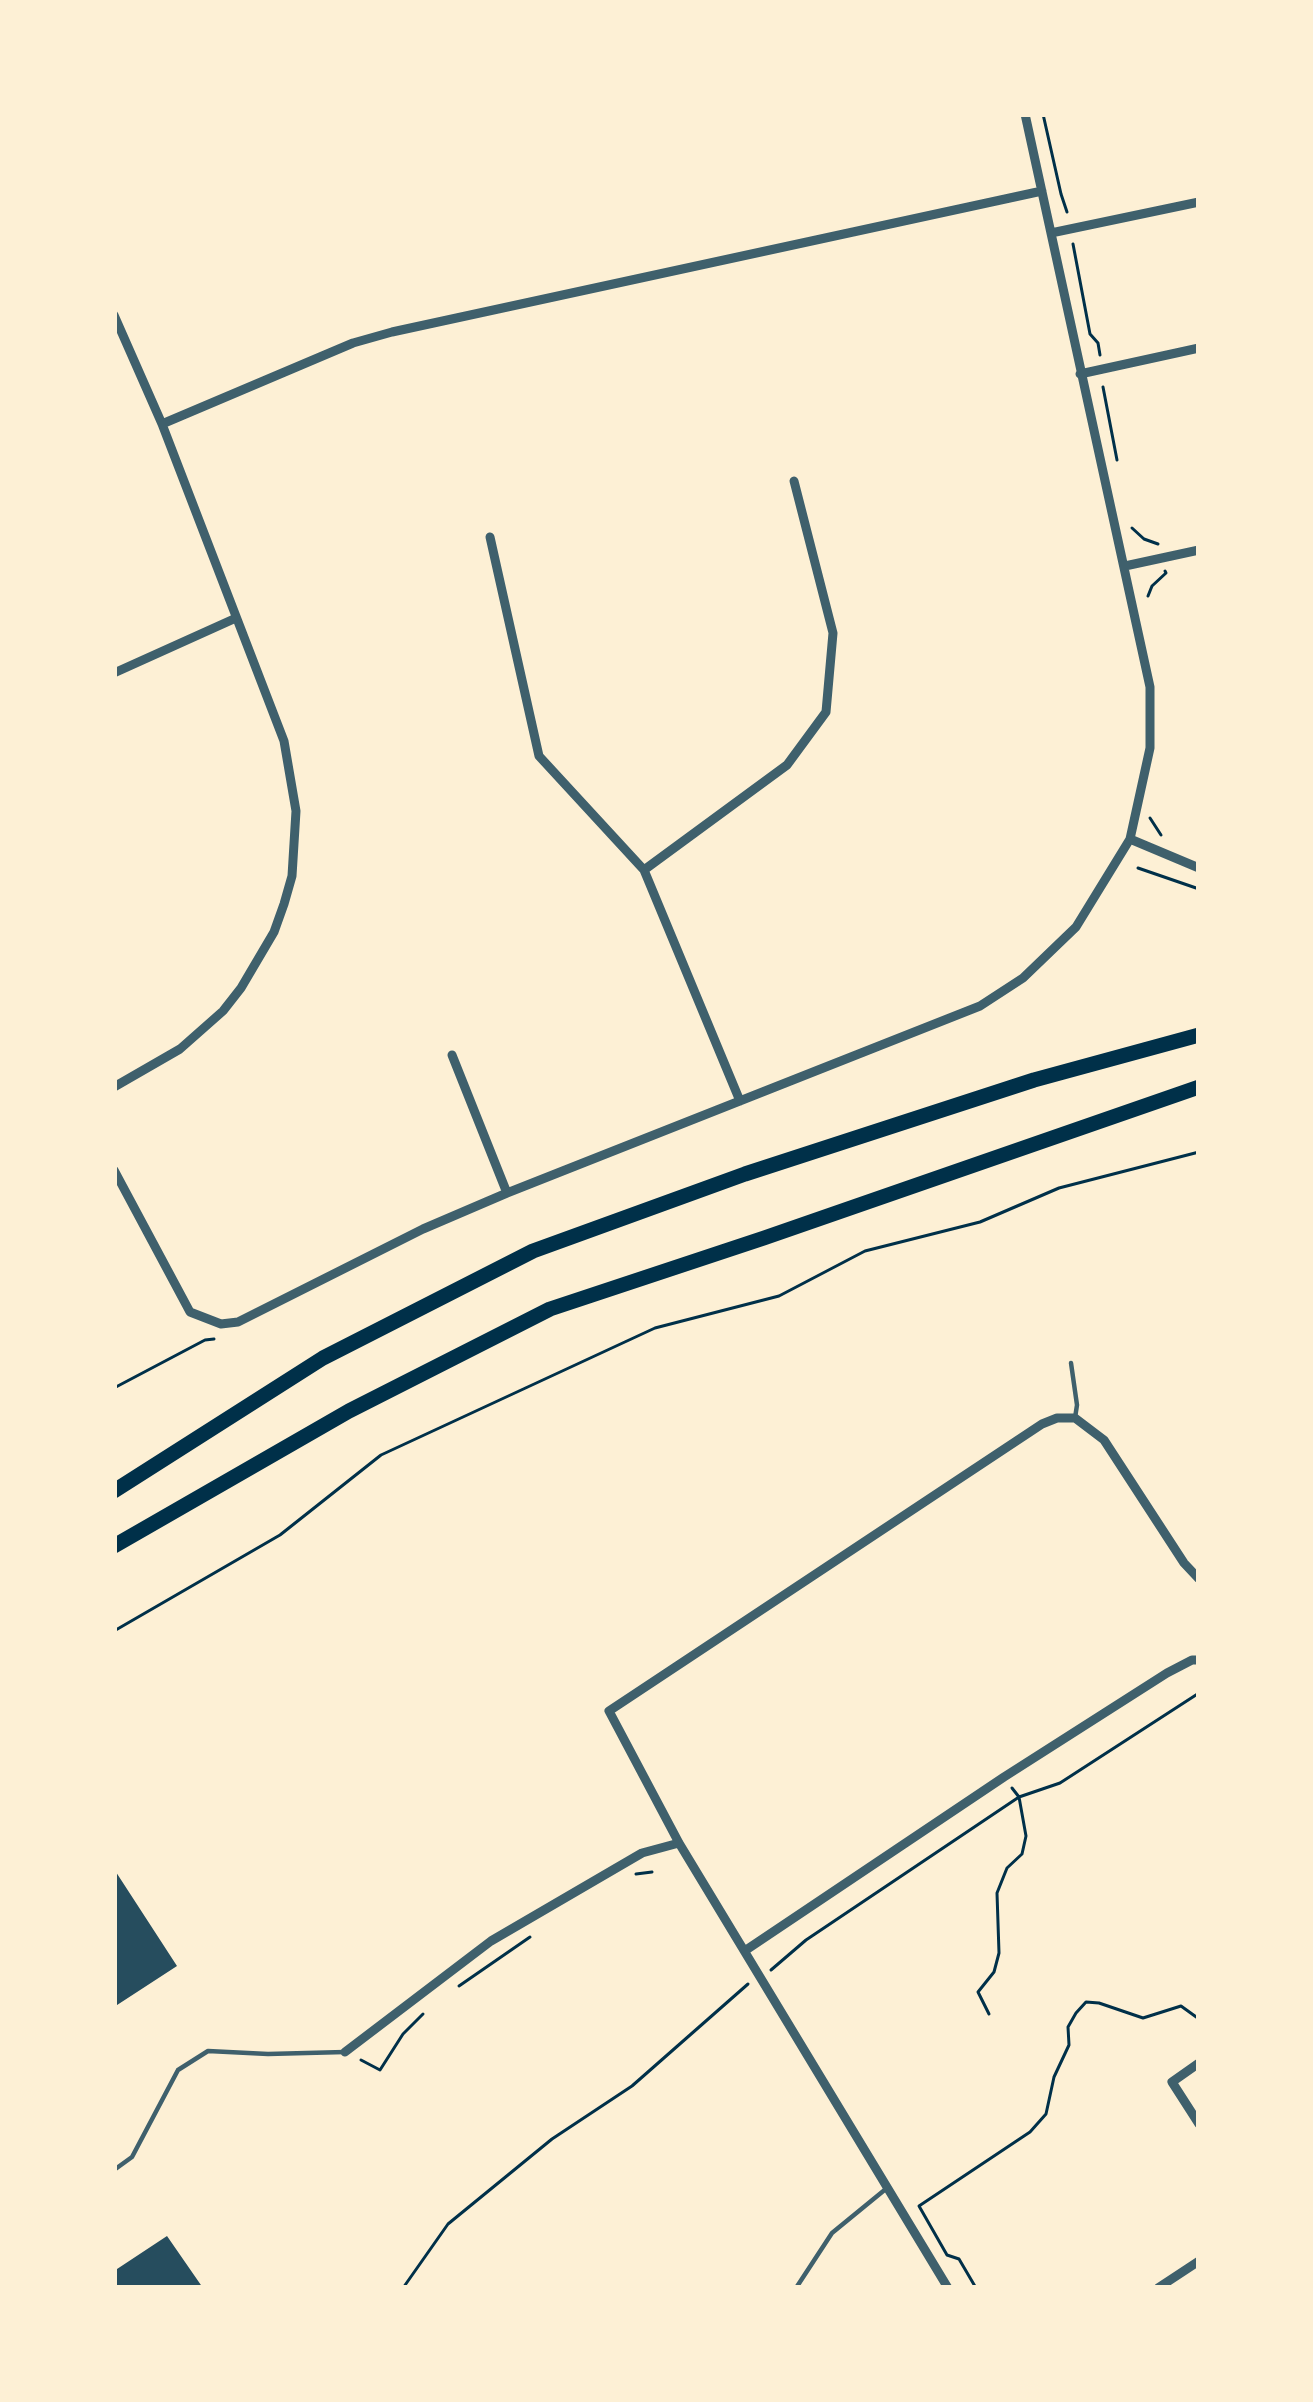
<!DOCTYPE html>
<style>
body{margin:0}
#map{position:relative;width:1313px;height:2402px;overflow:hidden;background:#fdf0d5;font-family:"Playfair Display",serif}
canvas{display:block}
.frame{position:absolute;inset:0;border:117px solid #fdf0d5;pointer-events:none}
</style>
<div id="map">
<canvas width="1313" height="2402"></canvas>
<div class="frame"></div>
</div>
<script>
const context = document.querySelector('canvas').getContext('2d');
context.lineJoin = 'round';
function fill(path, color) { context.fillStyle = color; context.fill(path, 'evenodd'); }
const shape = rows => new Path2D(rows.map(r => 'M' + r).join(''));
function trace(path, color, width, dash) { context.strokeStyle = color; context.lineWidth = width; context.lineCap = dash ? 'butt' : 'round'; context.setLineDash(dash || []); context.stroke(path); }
const building = shape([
 [114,1869,177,1966,114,2007],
 [167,2236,203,2288,114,2288,114,2271]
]);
const path = shape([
 [1043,114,1061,194,1067,212],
 [1073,244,1090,334,1098,343,1100,355],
 [1103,387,1117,460],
 [1132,528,1144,539,1158,544],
 [1148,596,1152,586,1166,573,1165,571],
 [1150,818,1161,835],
 [1138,868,1199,889],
 [114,1388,205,1340,214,1339],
 [114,1631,280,1535,381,1455,655,1328,779,1296,865,1251,980,1222,1059,1188,1199,1152],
 [1012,1788,1019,1797,1060,1783,1199,1693],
 [636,1874,652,1872],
 [771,1970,806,1940,1019,1797,1026,1836,1022,1854,1007,1868,997,1893,999,1953,994,1972,978,1992,989,2014],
 [459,1986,530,1937],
 [361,2060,380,2070,403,2034,423,2014],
 [403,2288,448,2224,552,2139,632,2086,748,1984],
 [976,2288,959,2259,947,2255,919,2206,1030,2132,1046,2114,1054,2077,1069,2045,1068,2027,1076,2013,1086,2002,1099,2003,1143,2018,1181,2006,1199,2019]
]);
const service = shape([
 [1071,1363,1077,1405,1075,1418],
 [114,2170,132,2157,178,2070,208,2051,268,2054,345,2052],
 [796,2288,832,2233,887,2188]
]);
const minor = shape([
 [1051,233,1199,202],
 [114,315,162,424,284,741,296,811,292,876,284,904,274,932,241,988,223,1011,180,1049,114,1087],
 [1080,374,1199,348],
 [162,424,353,343,392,332,1042,191],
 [490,537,539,756,644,870,740,1101],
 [1125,566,1199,550],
 [114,673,236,618],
 [1130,839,1199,868],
 [644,870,787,765,826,712,833,633,794,481],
 [452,1055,507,1193],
 [114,1170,190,1312,221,1324,238,1322,423,1229,507,1193,980,1006,1023,978,1076,927,1130,839,1150,748,1150,687,1025,114],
 [746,1950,1004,1777,1167,1673,1192,1660,1199,1660],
 [345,2052,491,1941,642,1853,679,1843],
 [1199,2063,1172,2082,1199,2124],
 [948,2288,679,1843,609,1711,1042,1424,1057,1418,1075,1418,1104,1440,1184,1563,1199,1579],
 [1158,2288,1199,2261]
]);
const trunk = shape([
 [114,1491,323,1358,533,1251,745,1174,1034,1080,1199,1035],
 [114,1546,349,1411,550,1309,764,1238,1199,1087]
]);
fill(building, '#264d5e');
trace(path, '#003049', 3);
trace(service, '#3f606c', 4.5);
trace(minor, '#3f606c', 9);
trace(trunk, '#003049', 15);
</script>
